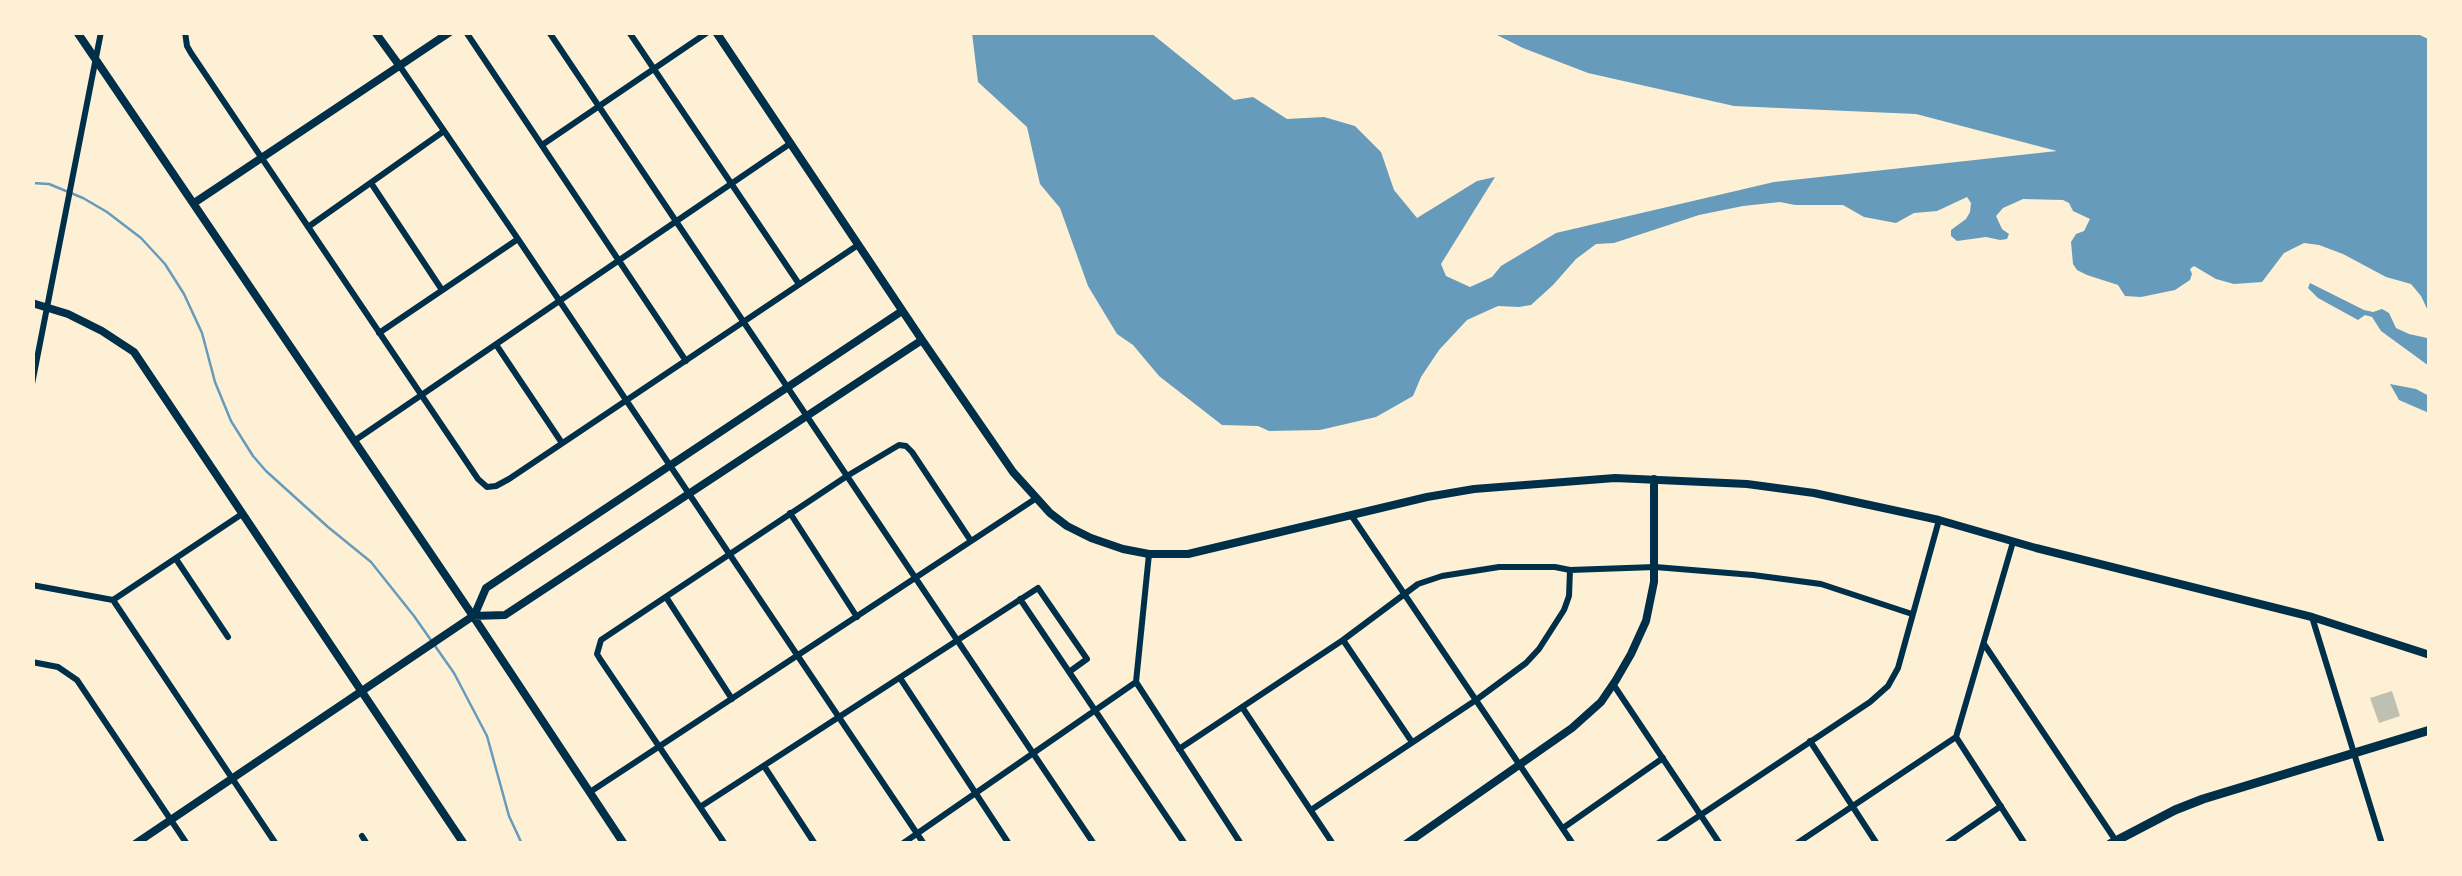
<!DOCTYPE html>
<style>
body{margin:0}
#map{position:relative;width:2462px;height:876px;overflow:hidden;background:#fdf0d5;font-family:"Space Grotesk",sans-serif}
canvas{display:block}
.frame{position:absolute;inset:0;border:35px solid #fdf0d5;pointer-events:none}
</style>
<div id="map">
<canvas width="2462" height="876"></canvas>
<div class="frame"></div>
</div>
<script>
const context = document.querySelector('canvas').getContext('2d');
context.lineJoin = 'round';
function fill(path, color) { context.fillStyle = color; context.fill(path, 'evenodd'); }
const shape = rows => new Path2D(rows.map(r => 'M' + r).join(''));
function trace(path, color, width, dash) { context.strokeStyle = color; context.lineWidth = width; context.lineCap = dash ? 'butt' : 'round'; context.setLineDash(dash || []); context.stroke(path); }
const water = shape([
 [972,33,1151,33,1234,100,1253,97,1287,119,1324,117,1355,126,1381,152,1394,190,1417,218,1477,181,1495,177,1441,264,1446,276,1470,287,1492,277,1501,266,1556,233,1774,182,2057,151,1916,114,1734,106,1588,73,1523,48,1493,33,2416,33,2430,40,2429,313,2421,296,2411,284,2386,277,2343,254,2319,245,2304,243,2284,253,2262,282,2234,284,2216,279,2194,266,2190,269,2192,274,2190,280,2175,290,2141,297,2125,296,2118,285,2087,275,2077,270,2073,264,2071,242,2076,234,2084,231,2090,219,2073,211,2069,203,2063,200,2023,199,2003,208,1996,216,2002,229,2009,234,2007,239,2000,240,1986,237,1957,241,1951,236,1951,230,1966,219,1970,212,1971,203,1967,197,1937,211,1914,213,1896,223,1864,217,1843,205,1795,205,1780,202,1743,206,1699,215,1614,243,1596,244,1576,259,1553,285,1531,305,1519,307,1498,306,1467,320,1439,350,1421,377,1413,396,1376,417,1320,430,1269,431,1258,426,1222,425,1159,376,1133,345,1117,334,1088,286,1060,208,1040,184,1027,127,978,82],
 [2310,283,2364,310,2373,312,2382,309,2389,313,2396,328,2409,334,2427,338,2429,327,2429,366,2381,331,2372,317,2365,315,2358,320,2318,298,2308,288],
 [2390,384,2416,389,2429,396,2429,413,2399,400]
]);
const stream = shape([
 [32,183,49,184,83,198,107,212,141,238,165,264,184,294,202,333,215,382,231,421,253,456,266,471,328,527,371,562,414,616,454,673,487,736,509,816,522,844]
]);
const building = shape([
 [2392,691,2400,716,2379,723,2370,698]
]);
const minor = shape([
 [185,32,187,46,191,53,478,479,487,487,496,486,509,479,858,245],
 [466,32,686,361],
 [549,32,1094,844],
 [629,32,799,284],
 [399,65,518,239,924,844],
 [542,145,708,32],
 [371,183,442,290],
 [308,227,444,131],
 [379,333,518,239],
 [497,346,562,443],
 [32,384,101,32],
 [354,441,791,143],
 [790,513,857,617],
 [1351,515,1573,844],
 [176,559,228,637],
 [32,585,113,600,242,514],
 [666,597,732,699],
 [1020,599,1185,844],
 [113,600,276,844],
 [2312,617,2382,844],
 [1343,640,1412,742],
 [1984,644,2116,841],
 [32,662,58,667,77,680,187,844],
 [900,678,1009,844],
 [1136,682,1241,844],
 [1613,684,1720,844],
 [1242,707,1333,844],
 [1956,737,2025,844],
 [1810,741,1877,844],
 [1179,749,1343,640,1418,584,1442,576,1499,567,1555,567,1570,570,1655,567,1753,575,1821,584,1912,614],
 [764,766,815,844],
 [590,792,1035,499],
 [700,807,1038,588,1087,659,1069,672],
 [1311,810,1476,700,1526,663,1539,649,1564,610,1569,596,1570,570],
 [1563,828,1663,758],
 [362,836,367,844],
 [725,844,600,659,597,654,601,640,847,476,899,445,906,446,912,452,971,541],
 [902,844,1136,682,1149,554],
 [1657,844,1870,702,1888,686,1898,668,1939,520],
 [1796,844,1956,737,2013,542],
 [1946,844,2001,806]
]);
const tertiary = shape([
 [77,32,473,616,624,844],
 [375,32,399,65],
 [716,32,922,340,1013,472,1050,513,1067,526,1091,538,1123,549,1149,554,1188,554,1427,497,1474,489,1615,478,1747,484,1814,493,1939,520,2036,548,2312,617,2430,655],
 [194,203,450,32],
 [32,303,68,314,102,331,134,352,464,844],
 [474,616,486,588,902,311],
 [135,844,473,616,505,615,922,340],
 [1406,844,1572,728,1601,702,1616,680,1631,654,1646,621,1654,582,1654,479]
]);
const primary = shape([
 [2110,844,2175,810,2203,799,2430,730]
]);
fill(water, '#669bbc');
trace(stream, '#669bbc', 2.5);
fill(building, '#bec0b2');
trace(minor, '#003049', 6);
trace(tertiary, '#003049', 8);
trace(primary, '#003049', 9);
</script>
